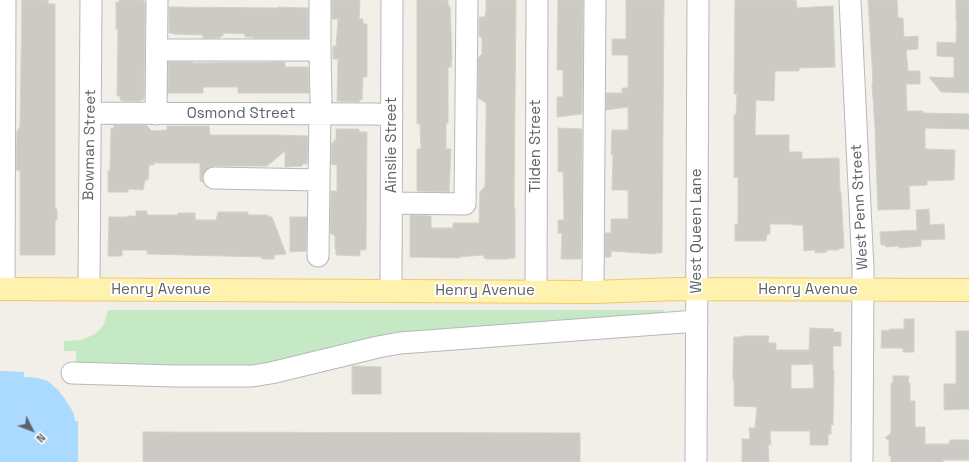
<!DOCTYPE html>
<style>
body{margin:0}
#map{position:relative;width:969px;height:462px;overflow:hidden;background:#f1efe8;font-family:"Space Grotesk",sans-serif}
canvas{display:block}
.north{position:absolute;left:12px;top:410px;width:40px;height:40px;-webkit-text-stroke:3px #fff;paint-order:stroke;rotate:132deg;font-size:11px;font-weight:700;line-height:16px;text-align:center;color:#5f6368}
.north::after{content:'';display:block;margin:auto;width:14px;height:18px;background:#5f6368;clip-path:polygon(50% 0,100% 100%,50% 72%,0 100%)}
</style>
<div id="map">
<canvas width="969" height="462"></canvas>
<div class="north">N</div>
</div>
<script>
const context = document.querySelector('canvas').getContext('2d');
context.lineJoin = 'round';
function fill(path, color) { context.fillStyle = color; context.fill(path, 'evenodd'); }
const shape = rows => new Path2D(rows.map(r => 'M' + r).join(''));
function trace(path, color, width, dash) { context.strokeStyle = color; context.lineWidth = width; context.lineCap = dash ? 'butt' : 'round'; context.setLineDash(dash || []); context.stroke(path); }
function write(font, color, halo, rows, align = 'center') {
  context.font = font + ' "Space Grotesk",sans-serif'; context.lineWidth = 4; context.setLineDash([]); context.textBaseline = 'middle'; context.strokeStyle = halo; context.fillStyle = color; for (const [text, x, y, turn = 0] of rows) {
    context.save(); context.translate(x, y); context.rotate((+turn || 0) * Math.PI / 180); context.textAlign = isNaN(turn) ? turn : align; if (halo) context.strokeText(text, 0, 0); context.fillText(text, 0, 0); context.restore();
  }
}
const green = shape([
 [108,310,664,310,663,318,272,366,193,370,76,365,76,351,64,351,64,341,82,340,95,334,103,326,106,318]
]);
const water = shape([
 [0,371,24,372,24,377,38,378,48,381,58,390,65,399,72,410,74,415,75,421,78,421,78,462,0,462]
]);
const building = shape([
 [22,0,48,0,48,4,55,4,55,209,57,209,57,220,55,220,55,255,20,255,20,170,16,170,17,131,20,127,22,0],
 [119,0,144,0,144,3,145,3,144,100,141,99,141,101,122,101,122,100,120,100,120,96,117,96,118,29,116,29,116,2,119,2,119,0],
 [332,0,360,0,359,19,363,19,363,24,367,24,367,77,363,77,362,100,359,100,359,102,337,101,338,59,333,59,333,46,336,46,338,19,332,19,332,0],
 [417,0,448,0,448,6,450,6,452,57,451,67,448,67,448,123,446,123,446,149,451,149,449,192,417,191,417,149,421,149,420,124,417,124,417,0],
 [486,0,516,0,514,209,515,209,515,258,508,258,508,259,486,259,486,258,484,258,484,255,459,257,459,258,410,257,410,215,431,216,431,228,453,228,453,223,479,223,480,192,485,186,486,125,486,103,478,98,478,58,482,54,482,38,479,36,479,17,485,17,486,10,486,0],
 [558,0,583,0,582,114,557,117,557,97,563,97,563,70,557,70,558,0],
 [626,0,664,0,662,253,655,253,655,254,611,251,611,257,605,257,605,233,611,233,611,219,628,219,628,190,612,190,613,155,611,154,612,130,628,130,628,107,606,110,606,93,622,93,622,88,628,88,628,55,612,55,612,39,626,39,626,0],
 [735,0,796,0,797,8,833,6,835,67,799,68,799,71,775,71,774,101,756,100,755,135,789,135,789,152,802,152,802,159,839,158,840,192,841,192,844,248,838,249,838,250,826,250,827,252,815,253,815,250,804,251,803,225,793,225,793,224,770,224,770,234,767,234,766,241,735,241,735,224,738,224,738,177,734,178,734,115,736,115,737,94,734,94,735,0],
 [868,0,897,0,898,18,903,18,904,37,918,36,918,49,906,50,908,71,920,71,920,84,906,84,907,111,923,111,923,113,969,114,969,129,925,128,925,149,955,150,954,180,927,181,927,185,909,186,910,209,878,210,876,160,875,127,872,83,873,83,872,64,868,0],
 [956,0,969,0,969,93,941,92,929,77,954,78,954,57,937,56,937,42,956,43,957,21,956,21,956,0],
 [169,7,278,8,278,7,308,8,308,38,254,38,254,37,245,37,245,34,223,33,223,36,220,36,220,38,203,38,203,35,173,34,173,33,169,33,169,7],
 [168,62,193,62,193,63,285,62,285,67,308,67,309,93,238,93,238,87,203,87,203,93,168,93,168,62],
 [114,125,146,125,152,131,167,130,167,126,209,126,210,135,279,135,308,136,307,164,302,164,302,166,285,167,285,151,267,166,214,166,209,167,204,172,202,177,203,182,200,181,200,163,154,163,154,165,149,165,148,180,145,180,143,190,128,189,128,192,108,192,108,171,110,171,111,128,114,128,114,125],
 [558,128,582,129,581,259,561,259,562,233,558,233,558,220,564,220,563,172,558,172,558,128],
 [336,129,359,129,359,132,367,132,366,250,360,250,360,256,336,255,336,249,335,249,335,236,330,233,331,191,337,191,337,165,331,164,332,143,334,143,334,140,336,140,336,129],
 [929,209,930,225,944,224,945,239,921,240,921,246,899,248,899,246,886,247,886,245,881,245,880,232,917,230,916,210,929,209],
 [136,211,147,211,147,215,178,215,178,213,195,213,195,220,216,220,218,212,248,212,248,215,268,215,268,217,272,217,286,254,274,255,274,259,262,259,262,257,147,254,147,250,122,250,122,256,108,256,109,217,127,217,127,216,136,216,136,211],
 [290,217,307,217,306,251,290,252,290,217],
 [904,319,914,319,914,352,903,352,903,348,881,348,882,330,889,331,889,329,904,329,904,319],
 [810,328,834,329,833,332,841,332,841,346,833,346,833,371,834,371,833,425,831,425,831,434,828,434,828,445,810,445,810,431,770,431,771,445,768,445,769,462,742,462,742,439,750,439,749,428,755,428,757,407,734,406,734,380,733,380,733,367,734,337,742,337,742,336,769,336,768,343,776,343,776,350,809,350,810,328],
 [813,364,814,388,791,389,791,365,813,364],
 [956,331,969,331,969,409,944,410,944,384,956,384,956,331],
 [352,366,381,367,381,394,352,394,352,366],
 [893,376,909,376,908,383,910,383,910,401,915,401,915,427,925,427,925,444,949,444,950,440,969,440,969,460,943,460,943,462,891,462,891,457,889,455,889,440,885,438,891,433,891,383,893,383,893,376],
 [143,432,580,433,580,462,143,462,143,432]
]);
const minor = shape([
 [850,0,863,269,862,462],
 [157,50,320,50,320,0],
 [320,50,321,100],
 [91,113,376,114,392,115],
 [156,114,157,0],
 [214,178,319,180,320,114],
 [392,203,465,204,467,0],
 [318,256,319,180],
 [4,289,5,0],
 [89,289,91,0],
 [391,291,392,0],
 [536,291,537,0],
 [593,292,595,0],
 [72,373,174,376,252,376,271,373,378,347,400,343,697,321],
 [696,462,698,0]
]);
const major = shape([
 [0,289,593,292,677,289,969,290]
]);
const streetNames = [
 ["Osmond Street",241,114],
 ["Bowman Street",90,145,-89],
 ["Ainslie Street",392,145,-90],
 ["Tilden Street",536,146,-90],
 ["West Penn Street",860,207,-93],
 ["West Queen Lane",697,231,-90],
 ["Henry Avenue",161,290],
 ["Henry Avenue",808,290],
 ["Henry Avenue",485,291]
];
fill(green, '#c5e8c5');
fill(water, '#aadaff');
fill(building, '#cccac5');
trace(building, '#d6d1c6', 1);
trace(minor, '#b5b8bc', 23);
trace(major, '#f2c960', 24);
trace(minor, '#fff', 21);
trace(major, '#fff2af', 22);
write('15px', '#5f6368', '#fff', streetNames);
</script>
